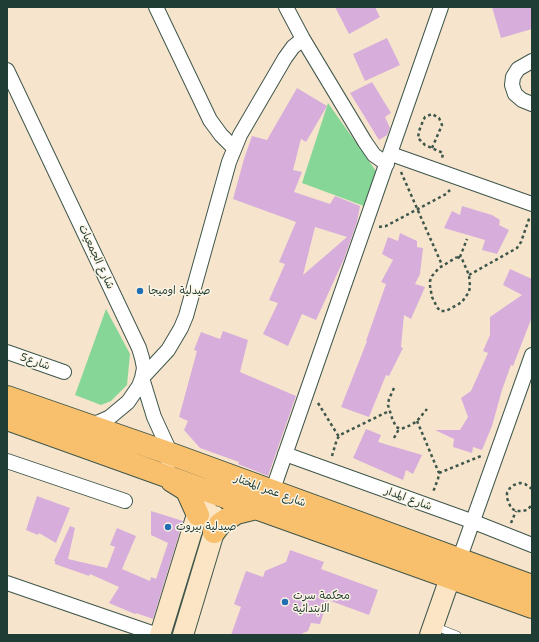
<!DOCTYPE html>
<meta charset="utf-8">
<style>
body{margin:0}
#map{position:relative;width:539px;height:642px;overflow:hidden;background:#f6e5cc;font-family:"Shantell Sans",sans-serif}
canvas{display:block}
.frame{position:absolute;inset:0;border:8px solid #1f3d34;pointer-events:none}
</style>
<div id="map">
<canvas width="539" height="642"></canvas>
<div class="frame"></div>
</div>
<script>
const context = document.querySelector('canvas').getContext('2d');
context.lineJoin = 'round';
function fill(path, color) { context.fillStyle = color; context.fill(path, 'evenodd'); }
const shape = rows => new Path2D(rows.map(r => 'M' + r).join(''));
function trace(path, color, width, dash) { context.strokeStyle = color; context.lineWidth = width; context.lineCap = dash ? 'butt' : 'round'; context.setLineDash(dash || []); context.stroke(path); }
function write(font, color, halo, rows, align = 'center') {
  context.font = font + ' "Shantell Sans","Playpen Sans Arabic",sans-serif'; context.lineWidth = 3; context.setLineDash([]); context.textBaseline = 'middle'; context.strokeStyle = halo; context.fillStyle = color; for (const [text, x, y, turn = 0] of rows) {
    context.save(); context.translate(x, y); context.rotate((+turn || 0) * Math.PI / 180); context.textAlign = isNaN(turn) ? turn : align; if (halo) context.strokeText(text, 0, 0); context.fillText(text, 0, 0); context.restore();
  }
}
const green = shape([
 [328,103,376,171,375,185,364,206,302,183],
 [106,309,130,354,127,385,111,401,101,405,75,395]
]);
const building = shape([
 [335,7,375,7,380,17,349,34],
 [492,7,532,7,532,29,501,38],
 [387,38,400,65,365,81,353,54],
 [372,82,391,113,385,117,390,128,387,135,379,140,350,93],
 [297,88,327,106,306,142,301,139,293,170,302,172,294,192,330,204,335,196,360,206,357,222,344,259,316,320,302,314,288,346,263,334,278,303,269,300,285,264,279,262,296,222,233,199,244,159,252,136,267,140],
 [315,227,347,237,303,275],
 [462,206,492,215,500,220,499,225,509,230,497,254,482,250,485,240,444,228,452,211,460,215],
 [400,233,417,241,417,247,423,248,420,274,415,284,425,287,411,319,404,315,401,347,403,348,389,376,386,375,369,417,341,407,367,341,366,341,386,284,381,282,393,260,382,254,388,237,398,241],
 [510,269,532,279,532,317,513,366,511,365,502,390,492,426,482,450,473,447,472,453,453,447,454,439,435,430,460,430,468,417,461,398,471,391,488,353,483,351,490,335,490,317,522,295,503,285],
 [223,331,248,340,240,372,296,396,268,476,238,464,239,462,200,448,184,430,188,421,179,417,197,351,194,350,201,332,220,339],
 [366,429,381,435,378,442,422,455,413,474,406,470,403,480,353,458],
 [37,496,70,508,56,543,39,533,38,535,26,530],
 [151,511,183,521,153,619,136,613,135,614,109,603,119,587,90,574,89,576,55,564,55,561,54,561,70,526,75,528,68,559,107,568,115,547,110,545,117,528,136,536,122,569,150,581,151,577,156,579,168,543,151,535],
 [290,550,324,562,321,569,378,590,369,615,328,600,320,624,311,623,308,631,299,635,231,635,241,607,234,604,246,571,263,577,265,571,286,562]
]);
const path = shape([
 [432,148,442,125,439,118,432,114,425,117,423,121,419,131,418,138,425,145,443,153,442,159],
 [401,172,442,265],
 [379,227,386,226,446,194,450,190],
 [457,257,462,259,469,275,470,286,469,292,462,302,457,305,446,311,440,311,437,307,432,297,430,286,430,281,432,276,439,268,457,257],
 [460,257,467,239],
 [469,275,517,248,521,242,530,216],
 [394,388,389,399,388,405,392,418,396,427,401,429,411,425,417,421,427,409],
 [318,403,339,437],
 [417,421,439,473,438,479,433,492],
 [394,438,399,429],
 [332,456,337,439,340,435,389,411],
 [439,473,481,456],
 [532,489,525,484,520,483,514,485,510,488,507,493,507,498,511,508,516,511,522,511,527,510,532,505],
 [511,523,516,511]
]);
const lane = shape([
 [434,626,457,635]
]);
const street = shape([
 [156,7,210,120,221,135,234,148],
 [286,7,303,39,365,142,374,155,387,164],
 [532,61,518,69,513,77,512,85,515,94,522,100,532,104],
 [7,70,139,348,142,358,144,368,142,378,139,386,128,402,110,417,99,422,88,425],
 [391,154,532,204],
 [7,352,64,372],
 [285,454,474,522,532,545],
 [7,461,125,501],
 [165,475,171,454,154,417,142,378,168,350,181,328,186,316,229,162,240,135,285,58,293,47,303,39],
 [272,492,441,7],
 [459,560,532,355],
 [7,583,158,635]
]);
const secondary = shape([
 [160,635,195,521,202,507,213,492,218,478],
 [183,635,214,532,215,516],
 [430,635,450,578]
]);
const primary = shape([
 [7,397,171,454,532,586],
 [7,419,532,607],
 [172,481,185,489,188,493,198,515],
 [214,532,220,524,236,513,256,508]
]);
const markers = [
 [140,291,4,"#1f6fb2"],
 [168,527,4,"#1f6fb2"],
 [285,602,4,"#1f6fb2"]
];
const streetNames = [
 ["شارع الجمعيات",96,257,65],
 ["شارع5",35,362,19],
 ["شارع عمر المختار",270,491,20],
 ["شارع المدار",408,499,20]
];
const poiNames = [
 ["صيدلية اوميجا",148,291],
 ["صيدلية بيروت",176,527],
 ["محكمة سرت",293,596],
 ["الابتدائية",293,609]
];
fill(green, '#86d697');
fill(building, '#d7aedb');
trace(lane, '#3f564b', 8);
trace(street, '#3f564b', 16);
trace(secondary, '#3f564b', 22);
trace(primary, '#3f564b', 24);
trace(path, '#3f564b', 2.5, [3, 3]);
trace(lane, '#fff', 7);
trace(street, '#fff', 14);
trace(secondary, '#fce5c4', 20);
trace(primary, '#f8bf6c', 22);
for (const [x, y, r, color] of markers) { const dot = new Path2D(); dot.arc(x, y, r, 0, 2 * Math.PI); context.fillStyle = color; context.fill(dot); trace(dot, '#fcf5e5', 1.5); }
write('11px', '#1f3d34', '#fcf5e5', streetNames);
write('11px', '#1f3d34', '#fcf5e5', poiNames, 'left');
</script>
